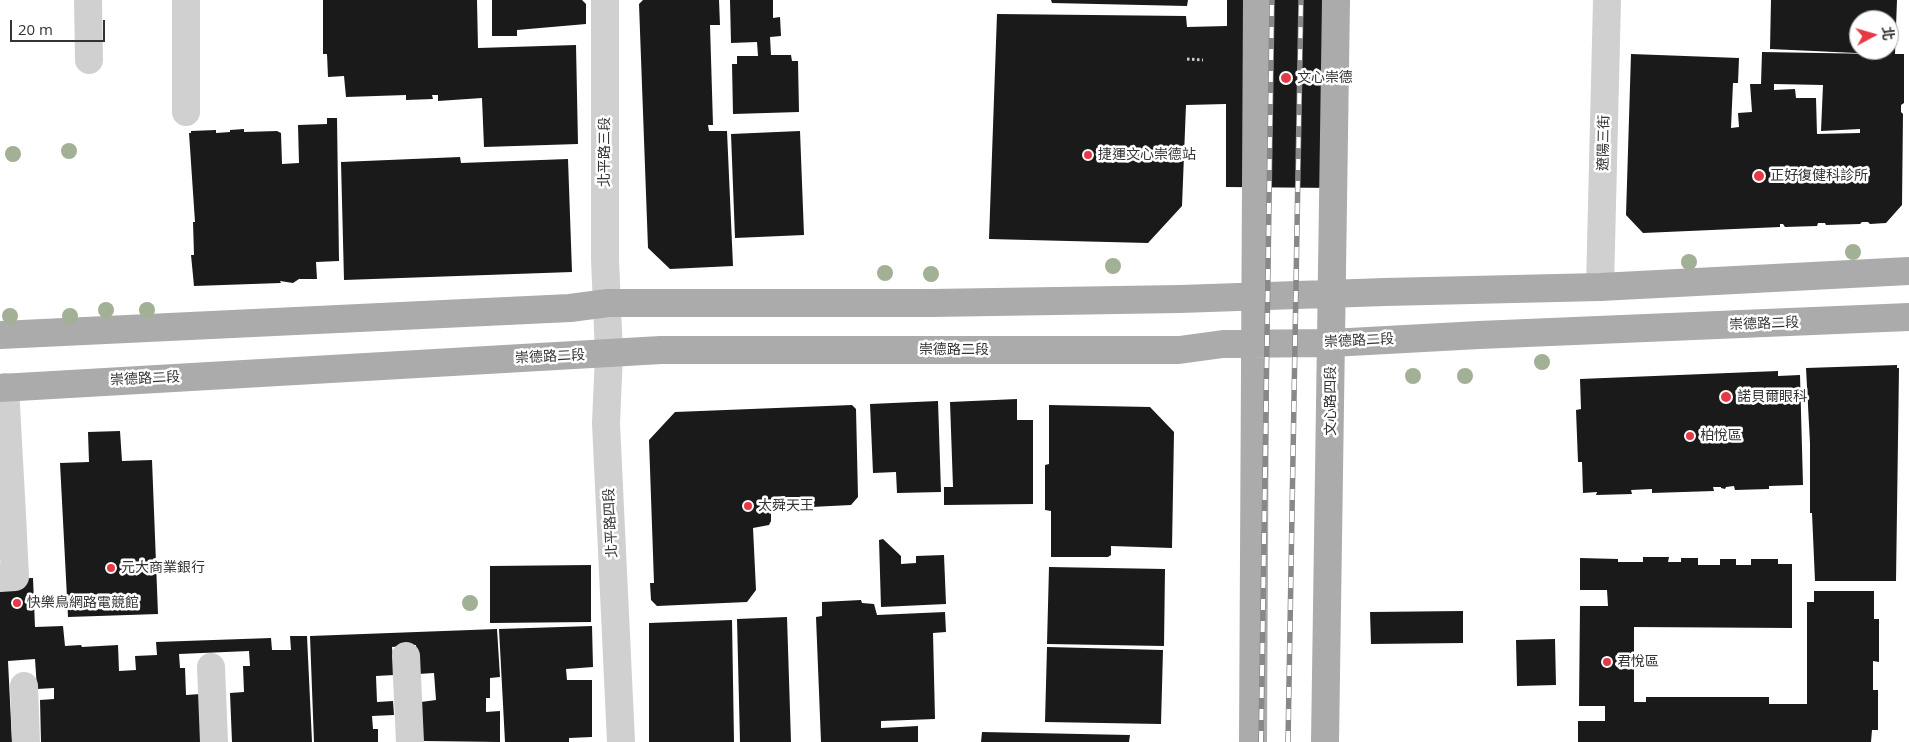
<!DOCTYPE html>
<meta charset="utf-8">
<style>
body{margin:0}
#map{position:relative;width:1909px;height:742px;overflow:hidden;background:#fff;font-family:"Open Sans","Noto Sans TC",sans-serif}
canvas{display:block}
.north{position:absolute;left:1849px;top:10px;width:50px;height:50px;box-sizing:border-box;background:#fff;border:1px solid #adadad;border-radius:50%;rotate:84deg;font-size:14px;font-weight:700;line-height:20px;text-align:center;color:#333}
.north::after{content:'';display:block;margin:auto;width:18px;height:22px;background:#e63946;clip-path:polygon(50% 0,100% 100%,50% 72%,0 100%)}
.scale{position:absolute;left:10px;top:20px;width:95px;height:22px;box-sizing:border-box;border:2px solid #333;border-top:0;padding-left:6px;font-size:15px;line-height:18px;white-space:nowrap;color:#333;-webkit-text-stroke:4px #fff;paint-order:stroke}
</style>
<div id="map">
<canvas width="1909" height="742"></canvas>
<div class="north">北</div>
<div class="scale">20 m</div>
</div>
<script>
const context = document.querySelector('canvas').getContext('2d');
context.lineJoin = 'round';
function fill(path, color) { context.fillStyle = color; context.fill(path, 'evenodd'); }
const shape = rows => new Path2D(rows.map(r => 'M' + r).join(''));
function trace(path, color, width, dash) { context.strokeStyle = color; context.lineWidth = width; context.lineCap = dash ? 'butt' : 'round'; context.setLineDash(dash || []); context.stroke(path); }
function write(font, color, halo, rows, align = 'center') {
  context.font = font + ' "Open Sans","Noto Sans TC",sans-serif'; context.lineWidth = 5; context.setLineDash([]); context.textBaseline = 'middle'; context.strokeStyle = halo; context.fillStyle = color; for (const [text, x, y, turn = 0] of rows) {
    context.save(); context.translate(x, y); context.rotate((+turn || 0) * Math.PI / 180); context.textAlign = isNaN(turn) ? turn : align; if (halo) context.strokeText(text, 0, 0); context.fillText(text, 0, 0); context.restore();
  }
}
const building = shape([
 [323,0,477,0,478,48,576,45,578,144,484,147,482,98,438,101,438,95,432,95,433,99,406,100,406,95,346,97,344,76,328,77,327,54,323,54],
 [492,0,582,0,586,4,586,24,517,30,517,36,492,36],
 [643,0,719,0,720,25,710,25,713,125,708,125,709,131,727,131,733,266,670,269,648,248,639,4],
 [730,0,773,0,773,18,780,17,781,36,770,37,771,55,791,55,792,61,798,61,799,112,733,114,732,64,737,64,737,56,758,56,757,42,731,43],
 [1051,0,1188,0,1187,6,1052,3],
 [1227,0,1340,0,1338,188,1226,187,1226,104,1186,105,1182,206,1148,243,989,239,997,14,1186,16,1187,27,1227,26],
 [1771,0,1897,0,1895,54,1904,54,1904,103,1901,105,1901,112,1903,114,1902,205,1886,223,1870,224,1868,222,1862,222,1860,224,1826,225,1825,223,1818,223,1817,226,1785,227,1783,224,1780,224,1780,227,1643,233,1626,215,1631,54,1739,58,1738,83,1733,83,1731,128,1739,127,1738,113,1752,112,1750,84,1761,84,1762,52,1878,54,1770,49],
 [1859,20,1889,20,1889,50,1859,50],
 [1774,84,1823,85,1821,131,1860,129,1860,133,1817,134,1816,98,1796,98,1795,89,1774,90],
 [327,118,337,118,339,261,316,262,317,279,299,279,293,283,280,281,281,283,194,286,191,255,194,255,193,222,195,222,189,133,191,133,191,131,216,130,216,133,230,132,230,130,244,129,244,132,277,131,281,133,282,164,299,163,298,125,327,124],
 [800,131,804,235,735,238,731,134],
 [460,157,461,163,568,159,572,272,344,280,341,162],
 [1897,365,1897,368,1899,368,1896,581,1815,581,1812,513,1810,513,1810,443,1806,368],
 [1778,371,1778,376,1800,375,1803,485,1769,486,1769,489,1735,490,1734,486,1726,487,1725,489,1721,488,1721,487,1713,487,1714,491,1652,493,1652,489,1631,490,1632,494,1596,495,1597,492,1583,493,1582,462,1578,462,1576,410,1581,409,1580,379],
 [1017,399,1017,420,1033,420,1033,504,944,505,944,487,953,487,950,402],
 [938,401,941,492,897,493,896,472,873,473,870,404],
 [852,405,856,409,858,497,851,505,771,509,771,521,769,525,753,528,756,590,747,602,657,606,651,600,650,583,654,583,649,440,675,412],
 [1049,405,1150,407,1174,432,1172,548,1111,546,1111,555,1108,557,1051,557,1051,511,1045,510,1045,465,1049,464],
 [120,431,122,461,152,460,158,614,68,617,60,463,89,462,88,432],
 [883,539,901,556,901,564,916,563,916,556,944,555,946,604,881,607,879,540],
 [1643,557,1669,557,1668,562,1681,562,1681,558,1698,558,1698,565,1720,565,1720,559,1736,559,1736,565,1751,565,1751,559,1778,559,1778,564,1792,564,1792,628,1634,627,1634,702,1646,702,1646,697,1769,697,1769,704,1807,704,1807,602,1814,602,1814,591,1874,591,1874,619,1879,619,1879,662,1873,661,1873,690,1878,690,1878,730,1872,730,1871,742,1578,742,1578,721,1605,721,1605,706,1579,706,1580,606,1608,606,1607,590,1580,590,1580,558,1618,559,1618,562,1643,562],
 [591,565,591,622,490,623,490,566],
 [1049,567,1165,569,1164,646,1047,644],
 [33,578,35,627,63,626,65,646,81,645,82,647,118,645,119,671,136,670,135,656,157,655,156,642,271,638,272,650,291,650,290,636,307,636,312,742,232,742,230,693,244,692,243,666,250,666,249,651,179,654,180,668,185,668,186,695,201,694,203,742,41,742,40,700,54,699,54,688,37,689,35,659,8,661,12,742,0,742,0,579],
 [861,600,862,603,874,604,877,615,945,612,946,632,933,633,935,719,881,721,881,728,918,726,918,742,821,742,816,617,822,616,822,602],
 [1463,611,1463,643,1371,644,1370,612],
 [787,617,791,742,740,742,737,619],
 [732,620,734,742,649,742,649,623],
 [592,626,593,667,566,669,567,680,592,680,592,737,569,738,569,742,505,742,499,629],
 [497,629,500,677,490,678,490,698,486,698,486,712,500,711,500,742,423,741,421,702,436,700,434,673,418,674,416,645,392,647,394,675,376,676,377,702,393,701,394,715,372,716,373,729,378,729,378,742,314,742,310,636],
 [1555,639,1556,685,1517,686,1516,640],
 [1047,647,1163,650,1161,724,1045,722],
 [982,732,1130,735,1129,742,981,742]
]);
const path = shape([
 [1187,59,1203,60]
]);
const minor = shape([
 [88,0,89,60],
 [605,0,605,259,609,354,606,423,621,742],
 [186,112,186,0],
 [1600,287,1607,0],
 [0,516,12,515,5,387],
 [0,578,15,577,12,515],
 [406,656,410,742],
 [211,667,214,742],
 [24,686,26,742]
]);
const major = shape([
 [0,335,570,308,608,303,932,303,1180,299,1385,292,1600,287,1909,271],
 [0,388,661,350,1179,350,1223,344,1331,343,1479,335,1909,317],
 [1253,742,1257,0],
 [1325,742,1336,0]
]);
const rail = shape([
 [1261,742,1272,0],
 [1288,742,1301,0]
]);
const trees = [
 [69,151],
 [13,154],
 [1853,252],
 [1689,262],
 [1113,266],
 [885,273],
 [931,274],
 [106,310],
 [147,310],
 [10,316],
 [70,316],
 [1542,362],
 [1413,376],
 [1465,376],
 [470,603]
];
const markers = [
 [1286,78,6,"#e63946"],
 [1088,155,5,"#e63946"],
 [1759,176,6,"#e63946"],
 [1726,397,6,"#e63946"],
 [1690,436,5,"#e63946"],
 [748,506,5,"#e63946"],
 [111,568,5,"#e63946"],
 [17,603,5,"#e63946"],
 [1607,662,5,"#e63946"]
];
const poiNames = [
 ["文心崇德",1297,78],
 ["捷運文心崇德站",1098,155],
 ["正好復健科診所",1770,176],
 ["諾貝爾眼科",1737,397],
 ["柏悅區",1700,436],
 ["太舜天王",758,506],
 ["元大商業銀行",121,568],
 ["快樂鳥網路電競館",27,603],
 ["君悅區",1617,662]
];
const streetNames = [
 ["遼陽三街",1604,143,-89],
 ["北平路三段",605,152,-90],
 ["崇德路二段",1764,324,-2],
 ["崇德路二段",1359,341,-3],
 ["崇德路二段",954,350],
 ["崇德路二段",550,357,-3],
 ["崇德路二段",145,379,-3],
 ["文心路四段",1331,401,-90],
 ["北平路四段",611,523,-93]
];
fill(building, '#1a1a1a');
trace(path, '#cdcdcd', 3, [2.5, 2.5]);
trace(minor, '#d0d0d0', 28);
trace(major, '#ababab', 28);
trace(rail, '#888', 5.5);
trace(rail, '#fff', 4, [11]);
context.fillStyle = '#a2b095';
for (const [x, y] of trees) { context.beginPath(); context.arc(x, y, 8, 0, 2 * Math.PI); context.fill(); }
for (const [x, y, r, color] of markers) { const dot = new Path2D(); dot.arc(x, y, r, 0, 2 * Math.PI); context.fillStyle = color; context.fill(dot); trace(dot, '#fff', 2); }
write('14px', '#333', '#fff', poiNames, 'left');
write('14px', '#333', '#fff', streetNames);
</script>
